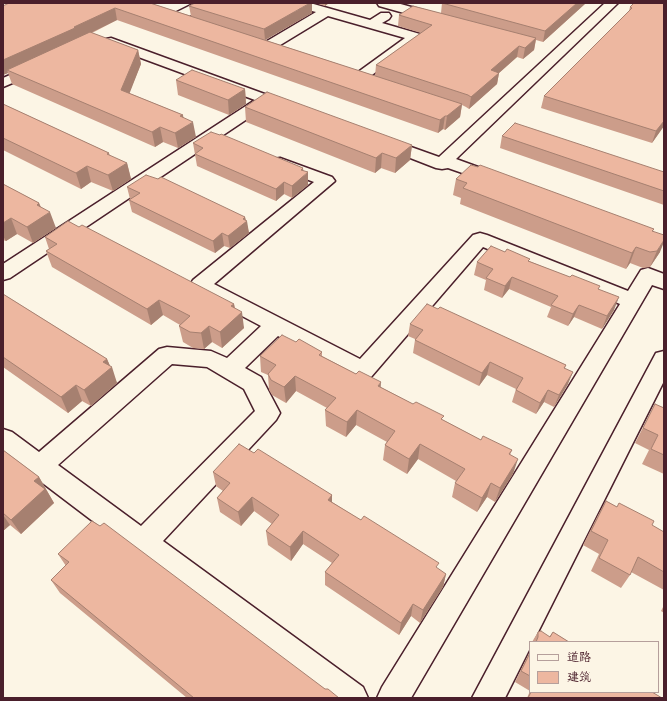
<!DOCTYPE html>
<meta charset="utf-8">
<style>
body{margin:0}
#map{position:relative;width:667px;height:701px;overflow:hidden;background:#fcf5e5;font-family:Caveat,"LXGW WenKai TC",sans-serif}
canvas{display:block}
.frame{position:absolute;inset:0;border:4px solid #4a1f2b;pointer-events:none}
.legend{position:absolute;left:529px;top:641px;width:130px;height:52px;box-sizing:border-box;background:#fcf5e5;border:1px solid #b59f9b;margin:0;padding:5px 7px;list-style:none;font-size:12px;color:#4a1f2b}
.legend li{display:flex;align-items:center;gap:8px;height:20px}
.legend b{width:20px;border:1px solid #b59f9b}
</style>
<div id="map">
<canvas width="667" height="701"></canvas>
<div class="frame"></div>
<ul class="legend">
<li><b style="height:5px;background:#fcf5e5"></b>道路</li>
<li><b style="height:11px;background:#edb7a0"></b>建筑</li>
</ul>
</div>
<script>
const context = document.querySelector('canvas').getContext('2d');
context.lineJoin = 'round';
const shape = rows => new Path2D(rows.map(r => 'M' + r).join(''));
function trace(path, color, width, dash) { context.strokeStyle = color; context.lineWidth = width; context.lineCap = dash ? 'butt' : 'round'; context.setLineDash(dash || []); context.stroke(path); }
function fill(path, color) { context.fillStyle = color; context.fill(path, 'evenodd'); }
const minor = shape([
 [195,3,211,3,209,6,181,20,177,21,173,20,171,17,173,14,195,3],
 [290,3,310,3,370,20,381,13,389,13,391,16,389,19,382,23,420,34,422,37,364,81,359,82,354,81,352,78,354,75,405,38,328,16,272,50,262,50,260,47,262,44,316,12,292,6,290,3],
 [377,3,397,3,440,15,442,18,440,21,436,22,379,6,377,3],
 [605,3,618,3,456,159,500,175,503,179,500,183,494,184,448,168,442,169,436,168,377,145,375,142,377,139,383,137,439,157,605,3],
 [111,38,292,104,295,107,292,110,287,112,268,105,10,278,3,280,3,264,255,100,106,45,104,42,106,39,111,38],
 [38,63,43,64,45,67,43,70,3,87,3,78,38,63],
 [280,158,332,177,335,181,214,284,360,359,473,235,480,233,487,235,628,291,641,270,648,268,664,274,664,289,652,285,411,698,377,698,382,687,620,304,483,247,371,377,363,380,355,377,278,336,245,368,261,377,280,413,276,420,163,541,363,687,368,698,326,698,3,453,3,429,12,432,39,452,159,349,167,347,211,351,227,358,261,326,193,290,190,285,193,280,314,182,274,167,272,163,274,159,280,158],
 [172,364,207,367,244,389,255,411,141,526,58,465,172,364],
 [664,351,664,381,533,642,530,642,530,648,505,698,472,698,656,353,664,351]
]);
const wall = shape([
 [150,3,191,16,189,6,312,13,265,40,375,76,376,65,421,33,398,26,399,15,441,13,442,3,586,3,543,42,536,40,534,50,523,59,517,57,499,73,497,84,469,109,466,107,462,105,460,117,445,130,443,129,438,133,117,20,92,33,138,50,141,64,129,93,183,115,183,117,196,137,178,148,163,142,155,147,12,84,8,73,3,75,3,6],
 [315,3,329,3,325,6],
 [634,3,664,126,652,143,541,108,544,96,629,11,630,7],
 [176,80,245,89,246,104,229,115,178,95],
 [3,104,109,153,110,156,127,163,131,179,113,191,91,182,81,189,3,150],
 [245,107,412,145,410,160,395,173,381,168,375,173,246,122],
 [502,136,664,172,664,205,500,148],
 [193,143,303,168,303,170,308,185,292,198,284,194,276,201,197,166],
 [456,179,654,229,653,231,660,252,650,267,643,268,630,263,626,269,460,204,461,198,453,195],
 [3,184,39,203,41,207,56,228,33,243,17,234,6,241,3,240],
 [127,187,245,217,249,233,230,248,224,246,215,253,132,212,129,200,130,199],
 [45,237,234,304,235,308,244,328,222,348,212,342,204,349,193,348,183,342,179,326,180,325,163,315,151,325,52,267,46,251,49,249],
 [529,261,598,289,614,310,602,329,574,317,568,326,547,317,551,307,509,289,502,298,484,290,486,280,474,275,477,262],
 [3,294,107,359,117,383,91,406,82,401,68,413,3,367],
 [438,309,566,365,565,368,568,384,554,407,544,402,536,414,512,402,516,389,487,375,479,386,413,353,415,340,415,339,408,336,410,324],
 [296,342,322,352,322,356,481,440,512,450,510,455,513,474,495,502,487,497,477,512,452,497,455,483,456,481,418,459,407,474,383,460,385,445,387,442,356,425,346,437,326,426,325,410,327,408,296,391,286,403,272,395,269,390,268,375,261,372,260,356],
 [655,404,664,408,664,474,642,464,649,450,635,443],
 [3,450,39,477,54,503,21,534,10,525,3,531],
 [254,453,332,495,332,502,446,574,443,587,420,623,411,616,399,635,325,585,325,572,332,563,303,544,291,561,268,545,266,531,272,524,254,511,241,526,220,512,217,498,223,491,216,486,213,472],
 [606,501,664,532,664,590,631,572,630,575,621,588,591,571,599,554,583,545,598,515],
 [58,554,325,689,339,698,187,698,60,593,51,580,66,566],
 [664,605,664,613,661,611],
 [538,632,549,637,553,632,569,642,532,642],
 [530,651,530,692,652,692,662,698,527,698,530,691,515,682]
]);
const shadedWall = shape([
 [310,3,312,3,312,13,265,40,264,29],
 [325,3,329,3,325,6],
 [577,3,586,3,543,42,545,31],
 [115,8,117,20,78,39,7,70,8,73,3,75,3,60],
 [536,38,534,50,523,59,525,48],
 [519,46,517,57,499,73,497,84,469,109,471,97,491,70],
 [138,50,141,64,125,105,121,90],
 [245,89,246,104,229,115,228,100],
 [462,104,460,117,445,130,447,116],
 [183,115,185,127,193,122,196,137,178,148,175,133,180,116],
 [445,116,443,129,438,133,440,120],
 [664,121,664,126,652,143,656,131],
 [160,127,163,142,155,147,152,132],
 [412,145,410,160,395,173,396,158],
 [382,153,381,168,375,173,376,158],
 [127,163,131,179,113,191,108,175],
 [87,166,91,182,81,189,76,173],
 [303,168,304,176,308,172,308,185,292,198,292,186,301,170],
 [284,182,284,194,276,201,276,189],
 [39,203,44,216,50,212,56,228,33,243,27,227,37,205],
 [245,217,246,222,247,221,249,233,230,248,228,236,243,219],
 [11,218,17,234,6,241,3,236,3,223],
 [222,233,224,246,215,253,213,241],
 [664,240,664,242,660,252,650,267,657,251],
 [636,247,630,263,626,269,632,253],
 [512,277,509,289,502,298,505,286],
 [619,297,614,310,602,329,607,316],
 [159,300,163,315,151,325,147,309],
 [234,304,236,317,242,312,244,328,222,348,220,332,231,306],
 [579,305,574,317,568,326,573,314],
 [209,326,212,342,204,349,201,333],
 [107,359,111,368,112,367,117,383,91,406,84,390,103,362],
 [490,362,487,375,479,386,482,373],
 [573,372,568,384,554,407,559,395],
 [295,376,296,391,286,403,284,387],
 [381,382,380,398,378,386],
 [76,385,82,401,68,413,61,397],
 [548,390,544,402,536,414,540,403],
 [357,410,356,425,346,437,347,422],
 [420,444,418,459,407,474,409,459],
 [518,459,513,474,495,502,500,488],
 [39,477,54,503,21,534,11,520,34,481],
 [491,483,487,497,477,512,482,498],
 [332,495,332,510,328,500],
 [252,497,254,511,241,526,238,512],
 [3,515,10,525,3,531],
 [303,531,303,544,291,561,290,547],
 [446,574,443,587,420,623,423,610],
 [413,604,411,616,399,635,401,623]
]);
const building = shape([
 [9,3,150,3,462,104,447,116,445,116,440,120,115,8,74,27,75,28,3,60,3,6,9,3],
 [195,3,310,3,264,29,189,6,195,3],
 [442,3,577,3,545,31,442,3],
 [634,3,664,3,664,121,656,131,544,96,632,8,630,7,634,3],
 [413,6,536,38,525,48,519,46,491,70,499,73,471,97,468,95,376,65,432,25,399,15,413,6],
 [90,32,138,50,121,90,183,115,180,116,193,122,175,133,160,127,152,132,7,70,90,32],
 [192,70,245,89,228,100,176,80,192,70],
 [267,92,412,145,396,158,382,153,376,158,245,107,267,92],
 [3,104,109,153,107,154,127,163,108,175,87,166,76,173,3,138,3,104],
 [515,123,664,172,664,191,502,136,515,123],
 [211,132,220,135,221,134,303,168,301,170,308,172,292,186,284,182,276,189,195,154,203,148,193,143,211,132],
 [471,165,478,167,480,165,654,229,652,231,664,235,664,240,657,251,650,252,636,247,632,253,463,188,467,183,456,179,471,165],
 [146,175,158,179,161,177,245,217,243,219,247,221,228,236,222,233,213,241,129,200,140,193,127,187,146,175],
 [3,184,39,203,37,205,50,212,27,227,11,218,3,223,3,184],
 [68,221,79,227,82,225,234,304,231,306,242,312,220,332,209,326,201,333,190,332,179,326,190,316,159,300,147,309,46,251,57,244,45,237,68,221],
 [491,246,505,252,507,249,530,259,528,261,570,277,572,275,600,286,598,289,619,297,607,316,579,305,573,314,551,305,558,296,512,277,505,286,486,278,493,269,477,262,491,246],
 [3,294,107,359,103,362,112,367,84,390,76,385,61,397,3,357,3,294],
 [427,304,438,309,440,307,566,365,564,368,573,372,559,395,548,390,540,403,516,390,523,378,490,362,482,373,415,340,423,330,410,324,427,304],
 [282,335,296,342,299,339,322,352,319,355,356,374,359,371,381,382,378,386,413,404,416,402,444,416,441,419,481,440,483,436,512,450,509,454,518,459,500,488,491,483,482,498,455,483,465,469,420,444,409,459,385,445,395,431,357,410,347,422,325,410,336,398,295,376,284,387,271,380,268,374,276,365,260,356,282,335],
 [655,404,664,408,664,455,651,449,658,435,643,428,655,404],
 [239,444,254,453,258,449,332,495,328,500,361,520,364,516,439,563,436,567,446,574,423,610,413,604,401,623,325,572,339,555,303,531,290,547,266,531,279,515,252,497,238,512,217,498,230,483,213,472,239,444],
 [3,450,39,477,34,481,45,489,11,520,3,513,3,450],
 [606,501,617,507,619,503,654,521,652,525,664,532,664,572,638,557,630,575,599,558,608,540,591,531,606,501],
 [92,521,100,526,104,523,325,689,328,689,339,698,194,698,51,580,69,562,58,554,92,521],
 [541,631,550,637,553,632,569,642,536,642,538,637,538,632,541,631],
 [530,653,530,676,521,671,530,653],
 [531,692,652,692,662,698,528,698,531,692]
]);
trace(minor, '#4a1f2b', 3);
fill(minor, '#fcf5e5');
fill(wall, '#cc9d8a');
fill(shadedWall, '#a68070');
fill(building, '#edb7a0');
trace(building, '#a68070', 1);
</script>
